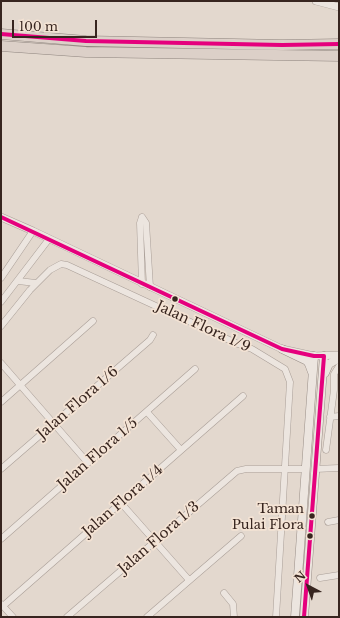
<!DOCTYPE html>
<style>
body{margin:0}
#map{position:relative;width:340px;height:618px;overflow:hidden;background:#e3d8ce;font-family:"Libre Baskerville",serif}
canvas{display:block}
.frame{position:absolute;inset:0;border:2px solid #37251f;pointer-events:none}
.north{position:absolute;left:288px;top:566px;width:40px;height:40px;-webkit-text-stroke:3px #f4e3d4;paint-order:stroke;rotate:319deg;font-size:11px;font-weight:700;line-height:16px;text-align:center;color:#37251f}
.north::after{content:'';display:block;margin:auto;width:14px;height:18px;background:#37251f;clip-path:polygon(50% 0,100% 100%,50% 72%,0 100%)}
.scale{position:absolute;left:12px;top:20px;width:85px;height:18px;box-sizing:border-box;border:2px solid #37251f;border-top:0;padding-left:5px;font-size:12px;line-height:14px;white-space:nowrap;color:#37251f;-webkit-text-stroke:3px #f4e3d4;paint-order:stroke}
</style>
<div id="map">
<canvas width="340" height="618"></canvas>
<div class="frame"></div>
<div class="north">N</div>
<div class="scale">100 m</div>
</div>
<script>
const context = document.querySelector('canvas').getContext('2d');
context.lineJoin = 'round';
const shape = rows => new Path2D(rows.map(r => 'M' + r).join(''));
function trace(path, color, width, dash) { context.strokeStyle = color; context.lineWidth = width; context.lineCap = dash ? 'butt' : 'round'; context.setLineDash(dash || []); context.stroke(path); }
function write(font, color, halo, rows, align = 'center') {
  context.font = font + ' "Libre Baskerville",serif'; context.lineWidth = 3.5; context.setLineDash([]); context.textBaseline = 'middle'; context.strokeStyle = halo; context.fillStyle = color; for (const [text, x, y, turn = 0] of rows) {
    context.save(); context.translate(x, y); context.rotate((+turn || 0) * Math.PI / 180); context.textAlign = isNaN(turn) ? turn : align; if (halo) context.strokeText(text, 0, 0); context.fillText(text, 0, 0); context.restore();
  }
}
const minor = shape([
 [142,217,146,223,150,287],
 [142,217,140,223,142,284],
 [1,278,33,231],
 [18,281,36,283],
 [1,302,49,239],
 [1,326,30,290,50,270,61,264,67,265,238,344,252,349,285,369,290,382,276,617],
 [1,363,88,463],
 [1,402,93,321],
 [147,412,181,450],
 [330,417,339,416],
 [326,450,334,390,334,374,339,366],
 [1,469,150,340,153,335],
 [315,469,339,468],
 [121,503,189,580],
 [328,522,339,520],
 [1,539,195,369],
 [320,578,339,575],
 [224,593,233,604,234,617],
 [1,604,13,617],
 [3,606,243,396],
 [67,617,237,471,246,469,306,469],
 [147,617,241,536]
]);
const tertiary = shape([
 [316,1,339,7],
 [1,217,33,231,282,349,314,356,339,355]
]);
const secondary = shape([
 [282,349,307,361,309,364,312,372],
 [325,373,329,364,339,358],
 [295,617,314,356],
 [304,617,324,356]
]);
const trunk = shape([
 [1,34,86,41,282,45,339,44],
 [1,46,86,52,339,56]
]);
const bus1 = shape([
 [1,34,86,41,282,45,339,44],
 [1,217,282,349,314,356,324,356,304,617]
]);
const markers = [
 [175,299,3.5,"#37251f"],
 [312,516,3.5,"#37251f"],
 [310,536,3.5,"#37251f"]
];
const busNames = [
 ["Taman",304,509],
 ["Pulai Flora",304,525]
];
const streetNames = [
 ["Jalan Flora 1/9",203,327,25],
 ["Jalan Flora 1/6",78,403,-41],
 ["Jalan Flora 1/5",98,454,-41],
 ["Jalan Flora 1/4",123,501,-41],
 ["Jalan Flora 1/3",159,538,-41]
];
trace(minor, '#a99e97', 7);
trace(tertiary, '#a99e97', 8);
trace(secondary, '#988d86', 9);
trace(trunk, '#8e847e', 11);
trace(minor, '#ece5df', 6);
trace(tertiary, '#ece5df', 7);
trace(secondary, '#ece5df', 8);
trace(trunk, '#dcd0c8', 10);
trace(bus1, '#e5007d', 4);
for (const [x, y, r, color] of markers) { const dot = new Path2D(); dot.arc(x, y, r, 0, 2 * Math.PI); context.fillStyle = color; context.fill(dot); trace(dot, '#f4e3d4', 1.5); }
write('13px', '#37251f', '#f4e3d4', busNames, 'right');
write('14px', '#37251f', '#f4e3d4', streetNames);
</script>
